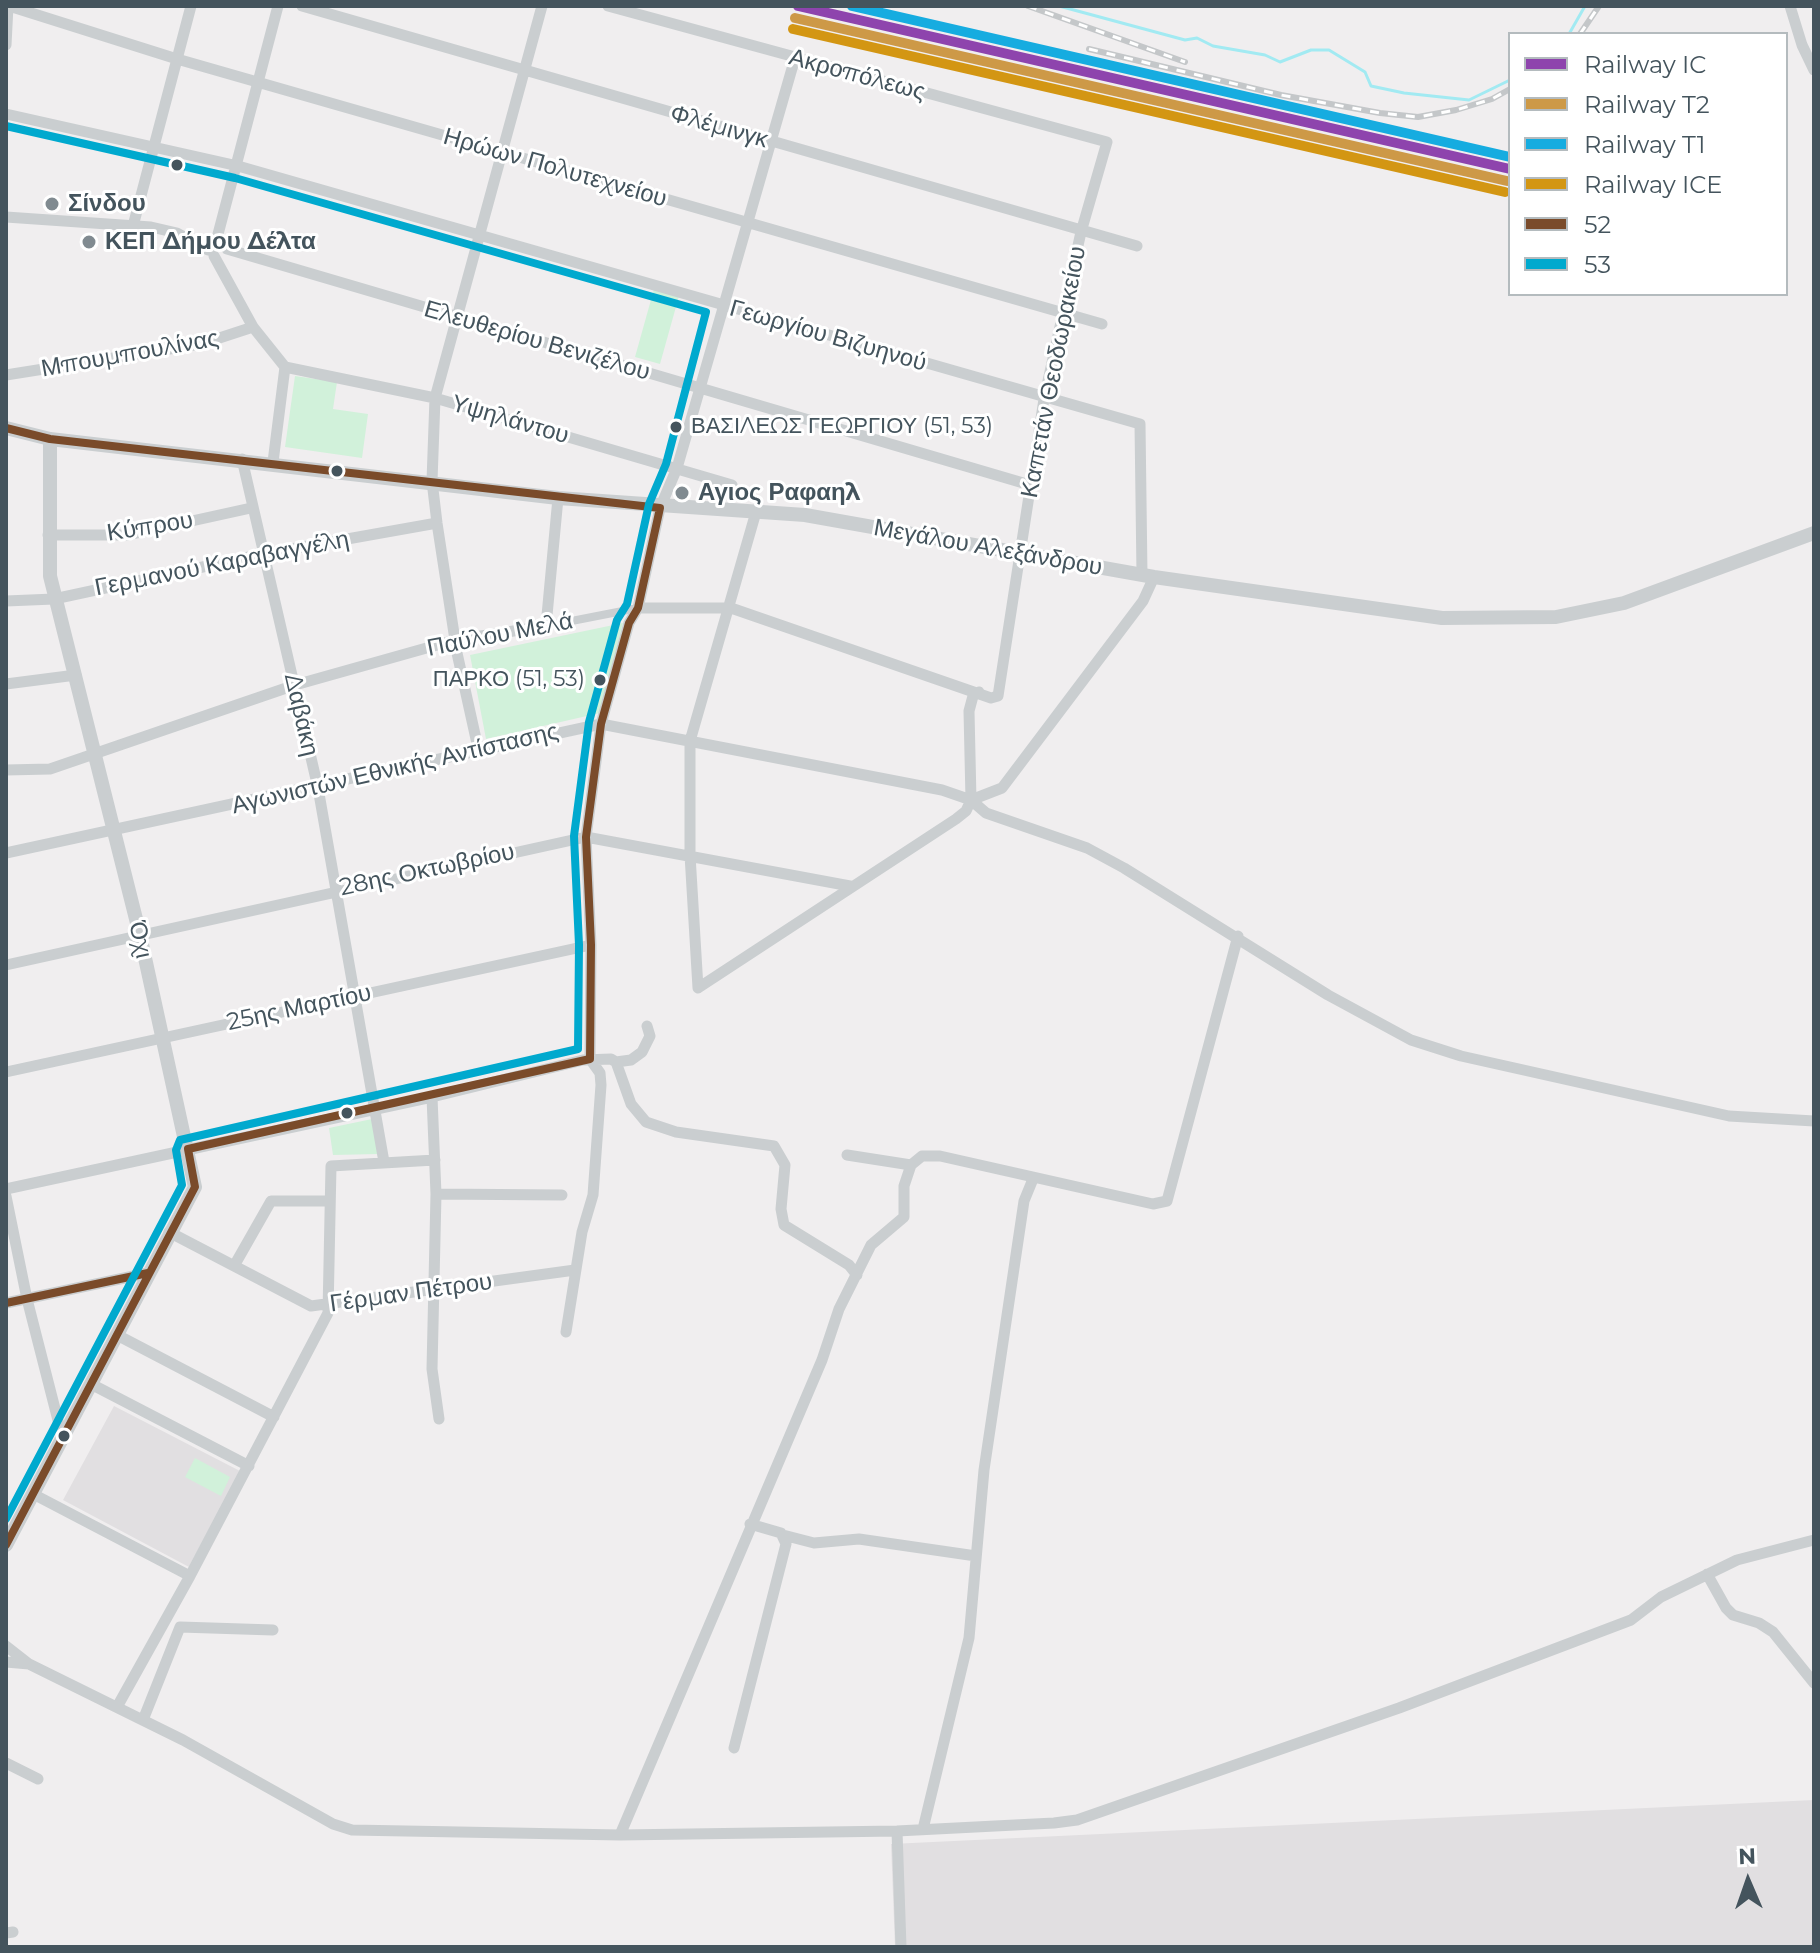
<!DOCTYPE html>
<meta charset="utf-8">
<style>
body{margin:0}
#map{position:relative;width:1820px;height:1953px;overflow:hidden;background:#f0eeef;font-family:Montserrat,sans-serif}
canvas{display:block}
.frame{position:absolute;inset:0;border:8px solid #44545d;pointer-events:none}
.legend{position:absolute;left:1508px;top:32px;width:280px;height:264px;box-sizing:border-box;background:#fff;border:2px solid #b4bbbe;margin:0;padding:10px 14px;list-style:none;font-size:24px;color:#44545d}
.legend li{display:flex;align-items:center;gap:16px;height:40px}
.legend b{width:40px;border:2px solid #b4bbbe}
.north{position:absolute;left:1708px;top:1841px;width:80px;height:80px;-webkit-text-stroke:6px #fff;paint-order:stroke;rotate:358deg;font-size:22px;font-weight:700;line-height:32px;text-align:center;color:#44545d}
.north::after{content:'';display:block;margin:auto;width:28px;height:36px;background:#44545d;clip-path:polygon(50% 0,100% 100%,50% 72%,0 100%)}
</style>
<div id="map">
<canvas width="1820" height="1953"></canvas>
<div class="frame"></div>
<ul class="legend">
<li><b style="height:10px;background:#8e44ad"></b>Railway IC</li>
<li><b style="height:10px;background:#cd9947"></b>Railway T2</li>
<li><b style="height:10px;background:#16ace0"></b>Railway T1</li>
<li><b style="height:10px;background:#d39613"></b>Railway ICE</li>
<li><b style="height:10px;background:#7a4b2a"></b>52</li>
<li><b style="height:10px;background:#00a9ce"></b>53</li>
</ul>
<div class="north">N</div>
</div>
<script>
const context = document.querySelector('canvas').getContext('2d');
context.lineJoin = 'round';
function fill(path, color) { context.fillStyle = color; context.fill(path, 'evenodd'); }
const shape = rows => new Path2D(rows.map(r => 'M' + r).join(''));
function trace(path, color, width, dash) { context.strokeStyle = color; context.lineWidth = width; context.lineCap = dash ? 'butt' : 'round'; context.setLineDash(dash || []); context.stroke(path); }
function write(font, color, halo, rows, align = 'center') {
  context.font = font + ' Montserrat,sans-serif'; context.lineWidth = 6; context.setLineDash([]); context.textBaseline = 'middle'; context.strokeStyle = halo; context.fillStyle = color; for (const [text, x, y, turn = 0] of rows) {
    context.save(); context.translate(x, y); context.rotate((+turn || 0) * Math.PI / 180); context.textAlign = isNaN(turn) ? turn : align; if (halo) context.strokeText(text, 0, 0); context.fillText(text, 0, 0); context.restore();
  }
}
const education = shape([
 [114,1406,240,1471,189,1567,63,1500],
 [1814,1800,1814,1947,895,1947,891,1844]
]);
const green = shape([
 [654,289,679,296,660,364,635,357],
 [295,376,337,382,333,409,368,414,362,458,285,447],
 [623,623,600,713,486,739,470,655],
 [372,1119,379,1154,333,1155,329,1128],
 [195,1458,230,1477,221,1496,185,1477]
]);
const stream = shape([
 [1059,6,1185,40,1197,38,1213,46,1265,55,1280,62,1311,50,1329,50,1365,72,1371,86,1404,93,1469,100,1510,80],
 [1569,34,1585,6]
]);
const pedestrian = shape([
 [546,626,638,608]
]);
const minor = shape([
 [9,6,177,59,1102,324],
 [302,6,1137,246],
 [608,6,1107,142,1081,232,1044,399,998,696,991,698,731,608,638,608],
 [1790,6,1802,45,1814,70],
 [6,45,8,6],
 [6,114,238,166,1140,424,1142,575],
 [6,217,151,227,177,233,208,250],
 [133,226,191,6],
 [217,238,278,6],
 [227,249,1030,485],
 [214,256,253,327,285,367,435,398,732,485],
 [6,375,201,344,253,327],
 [242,459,318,788,384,1162],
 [273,462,285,367],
 [48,535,128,535,251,508],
 [6,601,54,599,263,554,437,523],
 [6,684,76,675],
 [478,748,457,653,437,523,432,481,435,398,542,6],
 [6,770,50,769,295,685,455,640,546,626,558,498],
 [971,800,969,711,973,696,979,692],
 [6,853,601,724,942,790,971,800,986,813,1087,848,1124,868,1328,995,1411,1040,1461,1056,1729,1116,1814,1121],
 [6,965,586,837,850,886],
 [698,988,956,819,966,811,971,800,1002,788,1143,601,1154,577],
 [698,988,690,855,690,741,756,512],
 [590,1059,591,945,586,837,601,724,629,623,638,608,660,508,677,468,795,58],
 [616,1062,631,1060,642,1052,650,1036,647,1026],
 [6,1072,591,945],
 [432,1097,436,1194,432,1369,439,1419],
 [847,1155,911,1165],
 [6,1189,432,1097,583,1060,611,1059,616,1062,631,1104,646,1122,676,1132,774,1146,785,1165,781,1209,784,1225,849,1265,857,1275],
 [436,1194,562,1195],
 [6,1196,27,1299,63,1440],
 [169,1232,311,1306,575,1270],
 [234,1266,271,1201,330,1201],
 [6,1303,148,1273],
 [566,1332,582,1232,593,1195,601,1085,600,1073,590,1059],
 [117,1335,274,1417],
 [91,1384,249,1466],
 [35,1495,190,1576],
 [783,1535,814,1543,859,1539,976,1556],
 [1707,1574,1726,1608,1733,1615,1759,1623,1773,1632,1814,1683],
 [6,1646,29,1664,183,1740,333,1824,352,1830,620,1835,897,1831,1054,1823,1077,1820,1399,1708,1631,1620,1661,1597,1737,1560,1814,1540],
 [6,1662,29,1664],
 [117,1707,190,1576,328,1313,331,1166,435,1160],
 [143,1720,180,1627,273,1630],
 [734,1748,786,1544,781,1533,750,1524],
 [6,1763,38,1779],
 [923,1829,969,1638,984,1470,1024,1201,1033,1179],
 [897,1831,901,1947],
 [620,1835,822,1360,839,1309,871,1245,904,1217,904,1186,911,1165,922,1156,940,1156,1153,1204,1167,1201,1238,936],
 [6,1933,13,1932]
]);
const tertiary = shape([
 [6,428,50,439,558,498,805,515,1154,577,1442,618,1556,617,1624,603,1814,533],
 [6,1545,195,1187,140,935,50,576,50,439]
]);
const rail = shape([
 [1028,6,1185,62],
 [1580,34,1599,6],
 [1089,49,1281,95,1380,113,1418,117,1456,110,1492,99,1510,89]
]);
const bus1 = shape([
 [6,428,50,439,660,508,638,608,629,623,601,724,586,837,591,945,590,1059,188,1149,195,1187,6,1545],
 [6,1303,148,1273]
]);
const bus2 = shape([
 [6,126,235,178,706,312,666,464,649,504,627,604,617,620,589,722,574,836,579,945,578,1049,180,1140,176,1150,182,1185,6,1519]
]);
const rail1 = shape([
 [798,6,1510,169]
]);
const rail2 = shape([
 [795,18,1507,181]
]);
const rail3 = shape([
 [852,6,1510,157]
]);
const rail4 = shape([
 [793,29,1505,192]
]);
const markers = [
 [177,165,7,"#44545d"],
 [52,204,8,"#808a90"],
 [89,242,8,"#808a90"],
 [676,427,7,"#44545d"],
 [337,471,7,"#44545d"],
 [682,493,8,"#808a90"],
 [600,680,7,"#44545d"],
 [347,1113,7,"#44545d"],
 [64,1436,7,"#44545d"]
];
const busNames = [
 ["ΒΑΣΙΛΕΩΣ ΓΕΩΡΓΙΟΥ (51, 53)",691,427],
 ["ΠΑΡΚΟ (51, 53)",585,680,"right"]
];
const streetNames = [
 ["Ακροπόλεως",857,75,15],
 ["Φλέμινγκ",719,127,16],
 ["Ηρώων Πολυτεχνείου",555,168,16],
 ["Γεωργίου Βιζυηνού",828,336,16],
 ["Ελευθερίου Βενιζέλου",537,341,16],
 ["Μπουμπουλίνας",130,354,-10],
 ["Καπετάν Θεοδωρακείου",1054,372,-79],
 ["Υψηλάντου",510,420,16],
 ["Κύπρου",150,527,-9],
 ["Μεγάλου Αλεξάνδρου",988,548,10],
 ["Γερμανού Καραβαγγέλη",222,564,-11],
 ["Παύλου Μελά",500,635,-11],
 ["Δαβάκη",301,715,77],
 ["Αγωνιστών Εθνικής Αντίστασης",395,769,-13],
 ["28ης Οκτωβρίου",427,870,-12],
 ["Όχι",140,940,78],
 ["25ης Μαρτίου",299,1008,-12],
 ["Γέρμαν Πέτρου",411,1293,-8]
];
const poiNames = [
 ["Σίνδου",68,204],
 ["ΚΕΠ Δήμου Δέλτα",105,242],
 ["Αγιος Ραφαηλ",698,493]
];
fill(education, '#e1dfe1');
fill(green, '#d1f1da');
trace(stream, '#a2eaf2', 3);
trace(pedestrian, '#caced0', 8);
trace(minor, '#caced0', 11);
trace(tertiary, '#caced0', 14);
trace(rail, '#c4c7c9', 6);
trace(rail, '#fff', 3, [9]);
trace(bus1, '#7a4b2a', 8);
trace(bus2, '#00a9ce', 8);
trace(rail1, '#8e44ad', 10);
trace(rail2, '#cd9947', 10);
trace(rail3, '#16ace0', 10);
trace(rail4, '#d39613', 10);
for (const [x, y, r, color] of markers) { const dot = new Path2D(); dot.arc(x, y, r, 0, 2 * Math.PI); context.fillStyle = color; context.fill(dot); trace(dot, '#fff', 3); }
write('22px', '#44545d', '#fff', busNames, 'left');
write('24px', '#44545d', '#fff', streetNames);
write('bold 24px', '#44545d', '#fff', poiNames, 'left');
</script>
